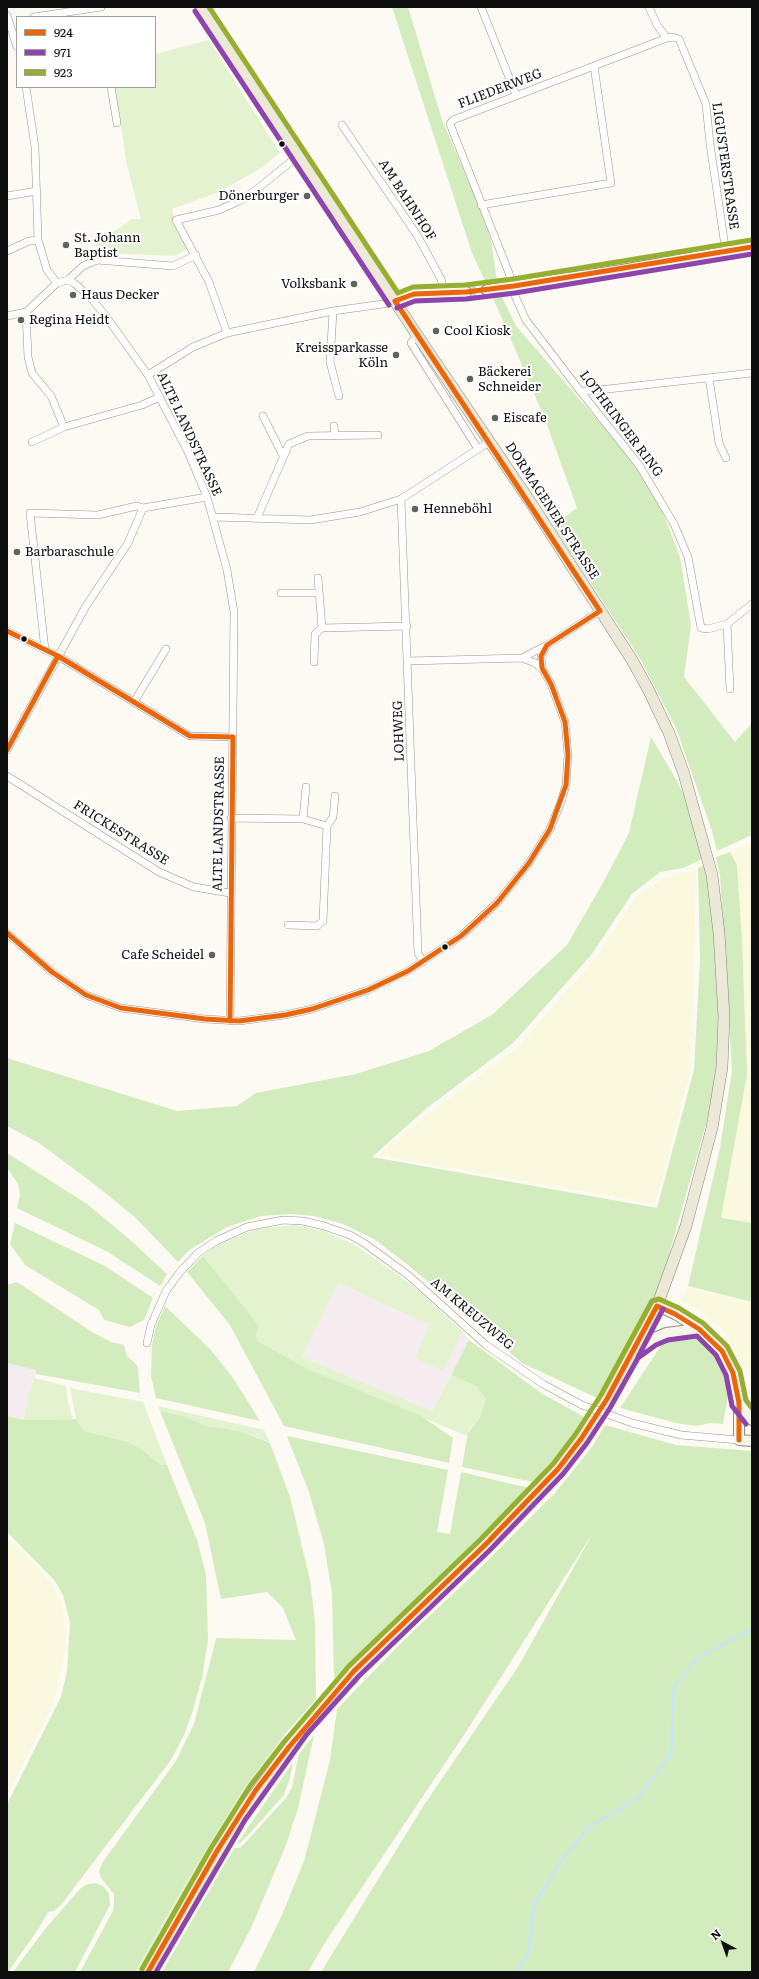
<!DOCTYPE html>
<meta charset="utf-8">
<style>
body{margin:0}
#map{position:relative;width:759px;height:1979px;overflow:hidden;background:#fcfaf2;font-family:Literata,serif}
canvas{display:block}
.frame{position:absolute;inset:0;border:8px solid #0e0e0e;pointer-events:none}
.legend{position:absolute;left:16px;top:16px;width:140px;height:72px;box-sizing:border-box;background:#fff;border:1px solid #9f9f9f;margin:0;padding:5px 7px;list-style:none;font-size:12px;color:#0e0e0e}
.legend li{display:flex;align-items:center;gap:8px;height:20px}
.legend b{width:20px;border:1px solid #9f9f9f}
.north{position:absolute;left:703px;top:1923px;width:40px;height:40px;-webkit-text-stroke:3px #fff;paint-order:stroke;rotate:319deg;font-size:11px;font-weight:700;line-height:16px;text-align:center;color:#0e0e0e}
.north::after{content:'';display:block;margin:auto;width:14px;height:18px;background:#0e0e0e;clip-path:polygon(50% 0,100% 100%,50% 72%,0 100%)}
</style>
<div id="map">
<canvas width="759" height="1979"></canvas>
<div class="frame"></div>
<ul class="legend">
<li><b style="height:5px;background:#eb660b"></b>924</li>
<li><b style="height:5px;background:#8e44ad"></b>971</li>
<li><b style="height:5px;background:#96af31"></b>923</li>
</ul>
<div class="north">N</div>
</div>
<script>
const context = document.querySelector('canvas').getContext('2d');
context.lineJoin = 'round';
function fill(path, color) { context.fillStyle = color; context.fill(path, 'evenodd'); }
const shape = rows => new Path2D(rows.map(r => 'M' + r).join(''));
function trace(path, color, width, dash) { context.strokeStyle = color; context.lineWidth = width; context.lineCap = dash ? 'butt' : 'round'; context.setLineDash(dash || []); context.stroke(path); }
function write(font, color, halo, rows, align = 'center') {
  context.font = font + ' Literata,serif'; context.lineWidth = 4; context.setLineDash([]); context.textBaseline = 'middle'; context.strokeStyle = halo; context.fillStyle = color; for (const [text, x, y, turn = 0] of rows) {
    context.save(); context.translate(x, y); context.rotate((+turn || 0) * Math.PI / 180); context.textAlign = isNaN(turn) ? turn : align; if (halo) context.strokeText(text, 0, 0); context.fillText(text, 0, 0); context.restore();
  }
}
const industrial = shape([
 [338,1283,430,1325,443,1371,463,1332,469,1340,432,1411,302,1357],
 [7,1363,37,1370,23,1420,7,1416]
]);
const farmland = shape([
 [752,843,752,1223,721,1219,747,1075,742,940,737,865,730,852],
 [696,870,691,1069,655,1204,378,1155,427,1115,517,1048,595,959,636,897,662,879],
 [687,1287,752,1303,752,1381,725,1332,704,1313,682,1301],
 [7,1538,37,1567,51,1584,61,1601,66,1631,65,1649,53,1705,7,1795]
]);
const green = shape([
 [209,40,280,153,261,168,219,192,172,209,175,222,188,249,174,256,101,253,95,245,132,219,141,219,127,165,115,87,155,87,155,54],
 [295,1225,324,1231,357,1246,413,1286,463,1332,443,1371,415,1358,430,1325,338,1283,302,1357,432,1411,451,1375,476,1386,486,1399,479,1419,468,1432,467,1436,310,1370,257,1341,256,1334,258,1326,203,1256,217,1245,256,1229],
 [34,1378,66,1386,68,1402,73,1419,23,1420],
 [70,1388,143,1402,167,1465,161,1465,141,1449,128,1442,84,1431,76,1419],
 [158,1406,264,1430,270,1442,240,1431,207,1426,183,1416,160,1411],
 [284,1735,287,1737,241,1801,208,1851,140,1972,135,1972,181,1891,242,1791]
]);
const forest = shape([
 [392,7,408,7,442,120,478,203,491,240,498,289,516,326,634,462,656,495,680,557,691,625,684,677,735,742,752,723,752,835,717,851,712,831,676,728,641,660,553,525,577,508,545,419,497,307,472,253],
 [651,737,673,774,705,835,709,856,683,868,660,872,632,894,591,955,513,1043,427,1108,372,1157,657,1208,694,1070,700,960,698,868,712,862,722,1068,664,1272,652,1304,599,1399,522,1363,407,1264,374,1239,343,1224,314,1216,291,1214,261,1216,227,1227,189,1250,178,1262,136,1218,98,1187,39,1143,7,1126,7,1058,177,1111,237,1106,256,1093,356,1074,429,1051,493,1014,567,945,604,881,629,833],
 [730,852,737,865,742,940,747,1075,721,1218,752,1223,752,1302,688,1286,720,1148,732,1070,720,875,716,857],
 [7,1153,87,1204,128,1238,167,1274,160,1286,108,1252,17,1208,20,1195,18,1184,7,1168],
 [15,1223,105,1266,153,1298,144,1320,130,1327,104,1320,99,1310,25,1265,10,1244],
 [203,1256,259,1326,256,1334,257,1341,310,1370,421,1416,453,1438,449,1463,284,1426,230,1325,187,1272],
 [17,1282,92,1332,111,1342,124,1345,127,1356,137,1365,138,1369,140,1393,36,1374,36,1370,7,1363,7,1285],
 [165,1306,211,1350,233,1378,260,1421,156,1398,151,1376,152,1345,156,1326],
 [674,1334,689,1334,710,1346,721,1359,727,1376,728,1396,723,1424,711,1423,696,1426,676,1423,620,1408,662,1344],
 [469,1340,541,1393,584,1417,562,1450,533,1482,462,1467,468,1433,479,1419,486,1399,476,1386,451,1375],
 [160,1411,183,1416,207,1426,240,1431,270,1443,290,1497,310,1580,315,1621,316,1699,284,1735,242,1791,181,1891,135,1972,80,1972,113,1911,114,1903,114,1894,101,1878,99,1872,102,1863,176,1761,194,1724,216,1638,296,1640,283,1608,267,1592,221,1599,205,1523],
 [7,1416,23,1420,76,1419,84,1431,128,1442,141,1449,161,1465,167,1465,197,1540,206,1574,208,1640,202,1678,192,1713,184,1735,171,1760,61,1905,54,1911,48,1912,39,1928,8,1972,7,1804,61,1697,67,1672,70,1622,63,1595,55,1581,7,1532],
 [605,1425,676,1445,752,1451,752,1972,321,1972,424,1805,518,1667,594,1531,466,1732,326,1941,308,1972,254,1972,282,1915,304,1861,330,1760,337,1709,403,1641,474,1574,555,1493,592,1447],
 [287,1436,448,1470,437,1532,450,1534,461,1472,529,1488,472,1546,334,1679,332,1594,324,1544,309,1492],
 [314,1735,298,1808,286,1845,252,1926,228,1972,162,1972,234,1848,240,1848,244,1844,286,1798,292,1787,299,1754],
 [293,1762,290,1778,284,1795,250,1833,240,1843,236,1845],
 [96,1883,104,1887,109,1894,110,1905,75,1972,13,1972,45,1929,81,1888,88,1884]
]);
const stream = shape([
 [516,1972,529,1952,534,1905,564,1857,589,1827,637,1799,671,1754,674,1687,697,1659,752,1629]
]);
const secondaryTunnel = shape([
 [466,292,487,290]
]);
const street = shape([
 [481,7,516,95],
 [649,7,657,25,667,38],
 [7,15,17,47],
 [34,17,101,7],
 [26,87,35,147,38,240,47,270,57,283],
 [111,87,117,123],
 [342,125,417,235,441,279,445,293],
 [7,196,37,191],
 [481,205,611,183,594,66],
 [7,251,29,241,38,240],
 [726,253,710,144,706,104,679,39,673,37,667,38,453,120,450,124,509,273,515,296,526,320,581,392,639,465,674,524,688,557,701,628,708,629,727,624,752,604],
 [68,280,83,266,97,260,173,266,196,255],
 [57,283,68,280,74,283,91,298,105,315,148,375,188,452,207,497,227,570,234,612,230,1021],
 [333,311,330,362,339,396],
 [26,312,28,357,32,373,51,396,64,427],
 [7,316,26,312,57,283],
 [227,333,209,282,176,220,219,210,239,201,256,190,299,155],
 [417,335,411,343,478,449],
 [148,375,193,347,227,333,333,311,383,304,395,301],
 [709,378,719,443,726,458],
 [581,392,752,373],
 [263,416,283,456],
 [334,426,335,436],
 [32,442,64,427,142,405,160,397],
 [401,499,418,953,423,962],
 [214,517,310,520,360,512,401,499,489,442],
 [257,518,289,444,308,436,378,435],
 [318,578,322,628],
 [281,593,319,593],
 [727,624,730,689],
 [7,631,58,656,190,736,233,737],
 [45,650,30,513,98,515,128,508,137,506,143,508,207,497],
 [522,658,547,645],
 [408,661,522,658,535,663,542,669],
 [314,662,315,634,322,628,407,626],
 [134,702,166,649],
 [7,750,86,606,128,543,143,508],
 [7,776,159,872,194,887,230,893],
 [231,818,303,819,327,826,323,921,317,926,288,925],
 [303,819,306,787],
 [327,826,333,817,335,796],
 [7,933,52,972,86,995,121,1008,205,1019,239,1021,285,1015,312,1009,368,990,408,971,461,936,497,903,529,863,550,829,561,802,566,785,568,755,565,722,551,684,542,668,541,656,547,645,600,611],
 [147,1343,151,1325,166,1291,180,1272,198,1253,216,1241,247,1227,283,1220,303,1221,324,1226,350,1235,364,1243,408,1275,486,1345,543,1384,582,1405],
 [632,1423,681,1435,739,1440]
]);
const secondary = shape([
 [487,290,622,270,752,247],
 [395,301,414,294,466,292],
 [657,1306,675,1314,699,1329,722,1351,733,1373,739,1403,739,1440,752,1441],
 [633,1353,652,1339,666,1333,699,1329],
 [739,1403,752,1420]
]);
const primary = shape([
 [148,1972,196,1887,239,1816,302,1730,354,1671,485,1545,535,1493,558,1469,581,1439,607,1399,657,1306,686,1226,712,1128,722,1067,724,1017,719,933,712,875,684,774,669,733,648,689,632,660,531,503,417,335,201,7]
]);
const streetBridge = shape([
 [582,1405,632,1423]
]);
const bus1 = shape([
 [395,301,600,611],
 [395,301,414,294,466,292,514,286,752,247],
 [7,631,58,656,190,736,233,737],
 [7,750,58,656],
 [7,933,52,972,86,995,121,1008,205,1019,239,1021,285,1015,312,1009,368,990,408,971,461,936,497,903,529,863,550,829,566,785,568,755,565,722,551,684,542,668,541,656,547,645,600,611],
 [230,1021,233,737],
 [148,1972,217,1851,256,1790,289,1747,354,1671,485,1545,558,1469,581,1439,607,1399,657,1306,675,1314,699,1329,722,1351,733,1373,739,1403,739,1440]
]);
const bus2 = shape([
 [195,11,389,305],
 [397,308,415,301,466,299,515,293,752,254],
 [638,1357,663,1309],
 [156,1972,245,1820,307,1734,359,1676,490,1550,563,1474,587,1443,610,1408,638,1358,656,1345,668,1340,697,1336,716,1355,726,1375,732,1406,746,1424]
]);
const bus3 = shape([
 [209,7,398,293,413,287,465,285,513,279,751,240],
 [142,1969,211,1848,250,1786,284,1742,349,1666,480,1540,553,1464,575,1435,601,1395,652,1301,659,1299,679,1308,703,1323,727,1346,740,1371,746,1400,752,1408]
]);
const markers = [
 [282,144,3.5,"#0e0e0e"],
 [307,196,4,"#61615e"],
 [66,245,4,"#61615e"],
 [354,284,4,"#61615e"],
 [73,295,4,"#61615e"],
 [21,320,4,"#61615e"],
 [436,331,4,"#61615e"],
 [396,355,4,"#61615e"],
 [470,379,4,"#61615e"],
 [495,418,4,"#61615e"],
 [415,509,4,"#61615e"],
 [17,552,4,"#61615e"],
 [24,639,3.5,"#0e0e0e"],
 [445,947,3.5,"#0e0e0e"],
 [212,955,4,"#61615e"]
];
const streetNames = [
 ["FLIEDERWEG",500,89,-21],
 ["LIGUSTERSTRASSE",725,166,82],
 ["AM BAHNHOF",407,200,57],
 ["LOTHRINGER RING",621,424,53],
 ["ALTE LANDSTRASSE",189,434,65],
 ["DORMAGENER STRASSE",552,511,57],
 ["LOHWEG",399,731,-92],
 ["ALTE LANDSTRASSE",219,824,-89],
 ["FRICKESTRASSE",121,833,32],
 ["AM KREUZWEG",472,1314,40]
];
const poiNames = [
 ["Dönerburger",299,196,"right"],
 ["St. Johann",74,238],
 ["Baptist",74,253],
 ["Volksbank",346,284,"right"],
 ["Haus Decker",81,295],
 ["Regina Heidt",29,320],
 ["Cool Kiosk",444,331],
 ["Kreissparkasse",388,348,"right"],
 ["Köln",388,363,"right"],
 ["Bäckerei",478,372],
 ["Schneider",478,387],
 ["Eiscafe",503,418],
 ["Henneböhl",423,509],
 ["Barbaraschule",25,552],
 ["Cafe Scheidel",204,955,"right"]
];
fill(industrial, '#f4ecef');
fill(farmland, '#faf9dd');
fill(green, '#e3f3cf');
fill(forest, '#d2ecbd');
trace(stream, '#c5e3fa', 2.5);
trace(secondaryTunnel, '#d8d7d0', 10, [10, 5]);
trace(street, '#959491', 8);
trace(secondary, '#8c8b87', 12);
trace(primary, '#82827e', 12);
trace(street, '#fffefd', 7);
trace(secondary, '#f5f5ea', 10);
trace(primary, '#ede9d8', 11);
trace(streetBridge, '#959491', 8, []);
trace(streetBridge, '#fffefd', 7);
trace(bus1, '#eb660b', 5);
trace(bus2, '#8e44ad', 5);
trace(bus3, '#96af31', 5);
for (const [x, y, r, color] of markers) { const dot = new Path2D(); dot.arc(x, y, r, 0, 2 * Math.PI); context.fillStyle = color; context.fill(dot); trace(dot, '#fff', 1.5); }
write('13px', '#0e0e0e', '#fff', streetNames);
write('13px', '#0e0e0e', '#fff', poiNames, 'left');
</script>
